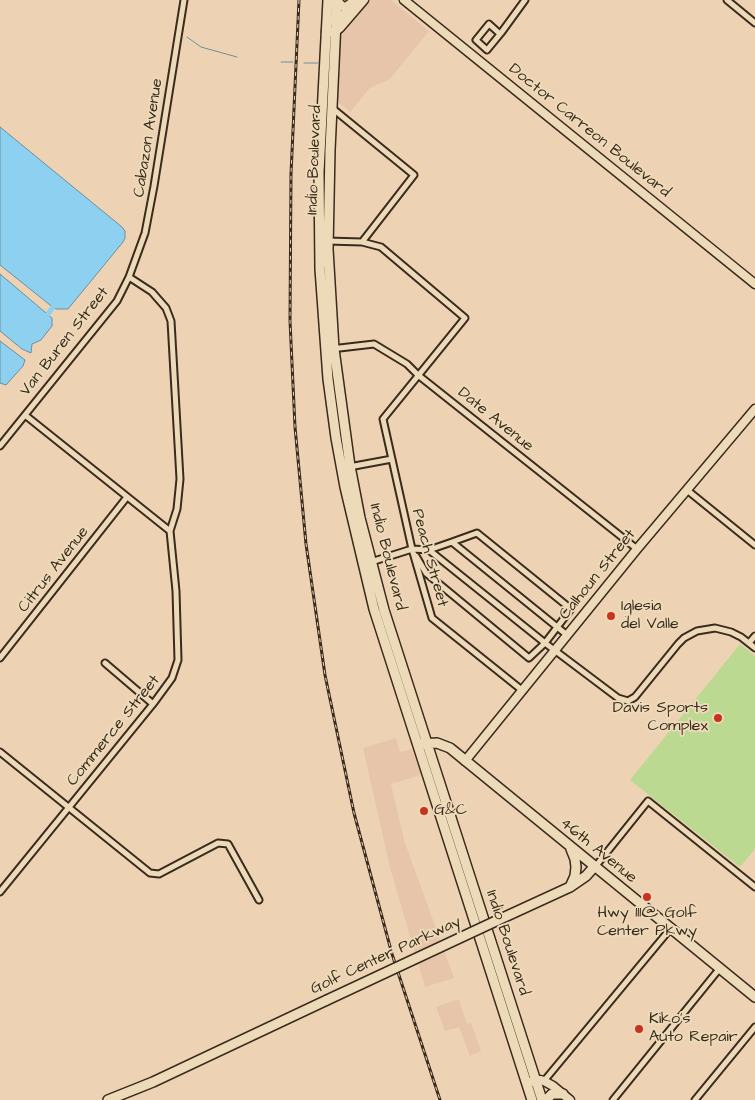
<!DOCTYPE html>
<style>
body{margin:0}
canvas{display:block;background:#edd3b4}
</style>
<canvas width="755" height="1100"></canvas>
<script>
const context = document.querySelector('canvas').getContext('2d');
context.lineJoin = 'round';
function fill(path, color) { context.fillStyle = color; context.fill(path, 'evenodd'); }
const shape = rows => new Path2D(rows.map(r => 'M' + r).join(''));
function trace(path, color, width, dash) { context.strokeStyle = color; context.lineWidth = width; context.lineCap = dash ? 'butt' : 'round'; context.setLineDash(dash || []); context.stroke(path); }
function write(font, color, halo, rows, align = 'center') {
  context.font = font + ' "Architects Daughter",sans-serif'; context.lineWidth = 4; context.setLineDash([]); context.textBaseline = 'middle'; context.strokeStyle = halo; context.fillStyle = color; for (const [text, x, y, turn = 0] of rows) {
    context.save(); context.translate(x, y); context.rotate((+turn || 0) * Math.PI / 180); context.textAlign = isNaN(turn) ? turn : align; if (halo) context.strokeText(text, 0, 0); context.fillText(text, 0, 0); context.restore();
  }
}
const built = shape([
 [370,0,391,0,429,31,390,79,370,88,350,112,339,103,337,96,341,37],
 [396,738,400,752,412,749,421,775,391,784,404,840,454,978,425,987,390,868,363,748],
 [459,999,467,1024,471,1023,481,1051,470,1056,459,1027,445,1031,436,1007]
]);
const green = shape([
 [740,644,755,656,755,849,740,867,630,780]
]);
const water = shape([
 [0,127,122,227,125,231,125,238,123,242,68,309,56,309,50,305,0,265,0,127],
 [0,274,52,318,52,326,41,340,32,344,31,353,22,349,0,331,0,274],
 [0,341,25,360,23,366,6,385,0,383,0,341]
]);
const stream = shape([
 [187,37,201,47,237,57],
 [281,62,293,62],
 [304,63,318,63]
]);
const canal = shape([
 [48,314,53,307]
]);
const street = shape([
 [727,0,755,23],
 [500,34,489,24,476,40,487,50,501,33,525,0],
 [332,108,414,175,362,242],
 [327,241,362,242,381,247,465,318,383,419,412,549,432,618,523,691],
 [331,349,374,344,407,364,418,375,637,549],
 [25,415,170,531],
 [0,446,117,301,129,277,145,233,154,186,184,0],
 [349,467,392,459],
 [687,490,755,545],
 [429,550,545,643,618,698,628,701,635,697,678,644,684,638,697,631,715,628,731,632,741,637,755,648],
 [416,556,426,573,529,658,545,643,571,609,477,533,452,542],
 [371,562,412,549,429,550,452,542,567,635],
 [749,643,755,636],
 [0,658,127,497],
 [105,663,153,704],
 [0,752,150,873,159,874,218,843,228,844,259,900],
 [595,867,648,801,755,887],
 [0,892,153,704,172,678,178,660,176,591,170,531,177,509,180,479,171,321,166,308,152,292,129,277],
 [544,1081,671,928],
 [613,1100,720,968],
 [695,1100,755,1027]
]);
const secondary = shape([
 [337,0,342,6,346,7,355,0],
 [404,0,755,284],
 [327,21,336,20,352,7],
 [326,32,335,32,340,28,364,0],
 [465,761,637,549,755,409],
 [531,1082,540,1080,544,1081,553,1086,570,1100]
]);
const primary = shape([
 [328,0,319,172,320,269,328,379,336,438,345,487,374,609,532,1100],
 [337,0,330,150,328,249,334,349,350,466,360,518,384,610,542,1100],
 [422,744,437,743,450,748,755,997],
 [570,887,575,876,576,867,575,859,571,849],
 [496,921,570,887,586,876,594,867],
 [108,1100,153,1082,327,1000],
 [546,1100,552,1094,563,1094]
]);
const rail = shape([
 [299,0,291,174,290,321,295,427,306,544,325,675,354,813,392,954,440,1100]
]);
const primaryBridge = shape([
 [327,1000,496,921]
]);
const markers = [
 [611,616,5,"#c8321e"],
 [718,718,5,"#c8321e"],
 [424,811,5,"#c8321e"],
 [647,897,5,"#c8321e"],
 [639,1029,5,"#c8321e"]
];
const streetNames = [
 ["Doctor Carreon Boulevard",589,131,39],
 ["Cabazon Avenue",149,138,-81],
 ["Indio Boulevard",315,160,-88],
 ["Van Buren Street",65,342,-52],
 ["Date Avenue",495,420,39],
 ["Indio Boulevard",387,557,76],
 ["Peach Street",429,558,75],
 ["Citrus Avenue",54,570,-52],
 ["Calhoun Street",598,575,-51],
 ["Commerce Street",114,731,-51],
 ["46th Avenue",598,851,39],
 ["Indio Boulevard",507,943,72],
 ["Golf Center Parkway",386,956,-25]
];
const poiNames = [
 ["Iglesia",621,607],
 ["del Valle",621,625],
 ["Davis Sports",708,709,"right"],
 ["Complex",708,727,"right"],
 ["G&C",434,811],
 ["Hwy 111@ Golf",647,914,"center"],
 ["Center Pkwy",647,932,"center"],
 ["Kiko's",649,1020],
 ["Auto Repair",649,1038]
];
fill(built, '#e7c5aa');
fill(green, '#bbd991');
fill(water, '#8ed0f0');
trace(water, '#6d8e9c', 1);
trace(stream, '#6d8e9c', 1);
trace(canal, '#8ed0f0', 5);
trace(street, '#3b2a1e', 9);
trace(secondary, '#3b2a1e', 11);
trace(primary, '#3b2a1e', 12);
trace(street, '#ecdab8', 5);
trace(secondary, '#ecdab8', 8);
trace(primary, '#ecdab8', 9);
trace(rail, '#3b2a1e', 3);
trace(rail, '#ecdab8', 1, [4]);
trace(primaryBridge, '#3b2a1e', 12, []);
trace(primaryBridge, '#ecdab8', 9);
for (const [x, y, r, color] of markers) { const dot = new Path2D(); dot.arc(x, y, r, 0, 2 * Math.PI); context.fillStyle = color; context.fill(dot); trace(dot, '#ecdab8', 2); }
write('16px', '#3b2a1e', '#ecdab8', streetNames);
write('16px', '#3b2a1e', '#ecdab8', poiNames, 'left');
</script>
